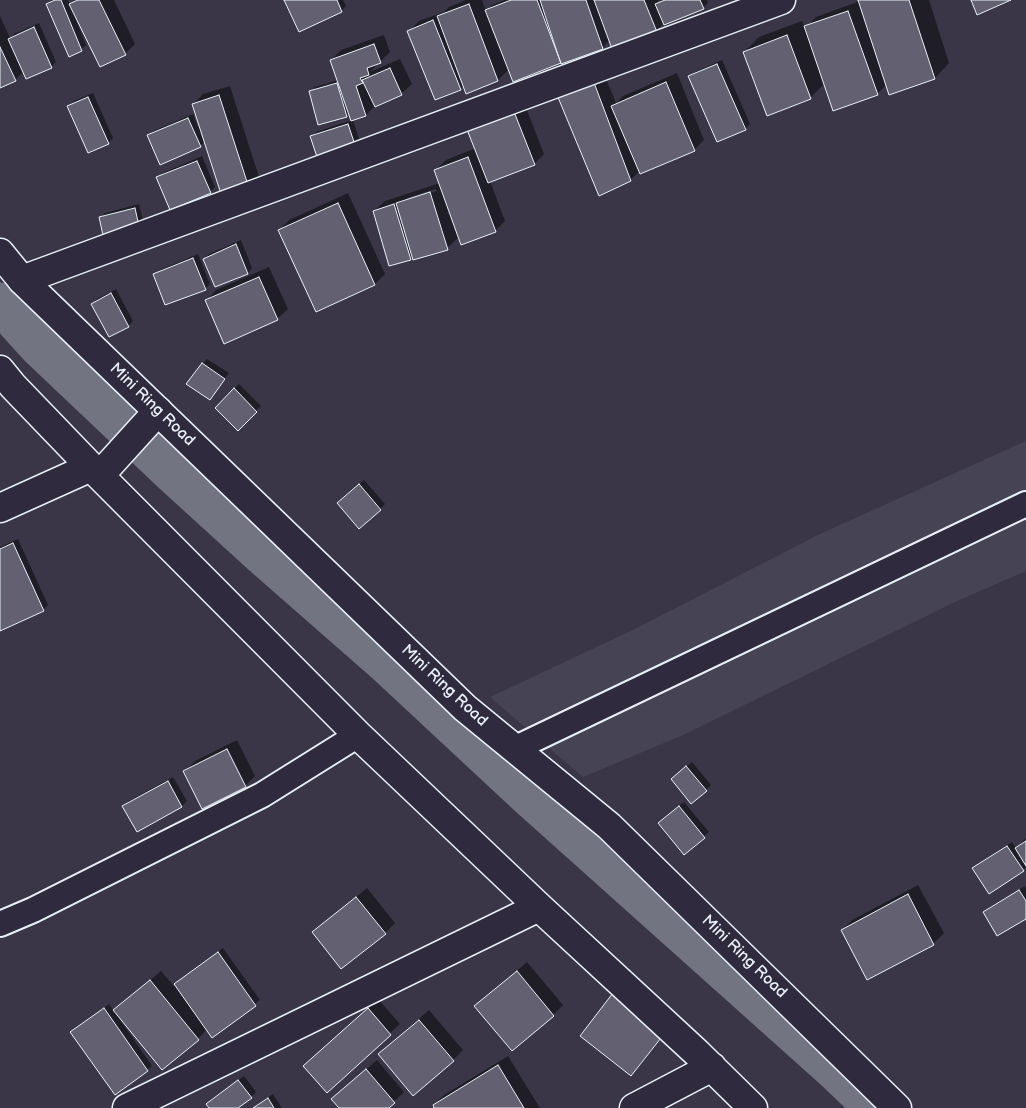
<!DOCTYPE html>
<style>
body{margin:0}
canvas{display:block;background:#3a3648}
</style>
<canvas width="1026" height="1108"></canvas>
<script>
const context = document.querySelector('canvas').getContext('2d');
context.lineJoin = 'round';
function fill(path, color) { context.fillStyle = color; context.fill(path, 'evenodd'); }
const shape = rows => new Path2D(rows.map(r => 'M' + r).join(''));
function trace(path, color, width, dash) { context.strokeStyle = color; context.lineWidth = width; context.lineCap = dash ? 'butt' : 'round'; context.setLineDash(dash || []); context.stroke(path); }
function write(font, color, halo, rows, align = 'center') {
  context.font = font + ' "Balsamiq Sans",sans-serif'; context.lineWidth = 4.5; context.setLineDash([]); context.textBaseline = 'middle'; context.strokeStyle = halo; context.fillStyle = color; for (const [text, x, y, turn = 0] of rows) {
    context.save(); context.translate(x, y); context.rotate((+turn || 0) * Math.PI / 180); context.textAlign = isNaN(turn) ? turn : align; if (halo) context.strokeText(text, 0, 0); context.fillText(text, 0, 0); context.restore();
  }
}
const built = shape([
 [1026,441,1026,571,957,601,683,735,583,777,490,697,633,630,820,534]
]);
const shadow = shape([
 [52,0,68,0,70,6,76,0,114,0,135,44,125,54,76,14,74,15,86,45,81,50,48,4],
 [285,0,343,0,346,6,341,11],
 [466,0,482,0,486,11,492,5,505,0,658,0,659,2,661,0,707,0,708,3,703,8,664,23,656,31,610,40,602,48,509,69,498,80,466,92,464,85,460,89,409,31,419,21,444,12,449,7],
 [859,0,929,0,949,63,935,78,887,84,877,94,825,83,811,97,768,114,744,52,759,37,802,21,805,28,816,17,860,1],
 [0,16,10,38,14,34,39,23,56,62,51,67,26,77,24,71,15,80,0,87],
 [384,35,390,52,370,72,400,59,412,84,401,94,376,105,366,115,353,120,360,142,319,159,312,137,316,132,352,120,349,112,346,116,310,92,315,87,338,80,331,60,341,50],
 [722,60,750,124,745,129,690,77,695,72],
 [603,71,616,103,623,96,677,73,704,140,694,150,640,171,630,180,558,95],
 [230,86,259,177,249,187,205,141,200,146,148,136,153,131,193,114,198,127,200,126,193,105,203,94],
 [93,93,113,138,108,143,69,106,74,101],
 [523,100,544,154,534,164,490,181,505,221,495,231,454,227,458,238,447,248,413,256,410,259,374,211,385,201,440,183,436,170,446,160,476,148],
 [436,189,437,191,407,200,407,198],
 [202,156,215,187,210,192,158,178,163,173],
 [348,193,385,274,375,284,316,311,279,230,289,220],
 [139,204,144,225,100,218,105,213],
 [241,240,252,268,248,273,216,286,204,259,209,254],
 [198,254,210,284,205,289,155,275,160,270],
 [269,267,288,309,277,319,206,301,216,290],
 [116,289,133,321,128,326,93,304,97,299],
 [207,359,229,373,214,394,202,364],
 [239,384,261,406,238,429,216,408],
 [364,480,385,504,380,509,343,498],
 [18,539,48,605,43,610,0,630,0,547],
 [237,740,255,776,245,786,185,771,195,761],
 [692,762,711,785,706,790,677,774],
 [173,777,187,801,182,806,138,831,124,806,129,801],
 [684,802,709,832,684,854,664,818],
 [1026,838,1026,867,1023,870,974,868,979,863,1012,842,1016,848],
 [918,885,944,933,933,944,868,979,842,930,852,920],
 [1025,886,1026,889,1026,917,985,912,990,907],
 [367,888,395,923,385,933,314,932],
 [223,948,260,1000,213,1036,207,1029,198,1039,121,1017,119,1018,152,1066,147,1070,72,1032,109,1004,114,1011,161,971,174,986],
 [527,962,563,1005,553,1015,476,1006],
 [378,999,400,1024,327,1091,315,1056],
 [429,1010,463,1050,453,1060,379,1054],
 [677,1018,641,1064,631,1074],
 [508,1056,540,1108,436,1108,434,1105,444,1095],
 [377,1060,404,1092,387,1108,341,1108,343,1089],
 [244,1076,256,1092,251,1097,236,1108,211,1108,208,1104,212,1099],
 [273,1094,282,1108,252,1108]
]);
const canal = shape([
 [0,303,38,345,172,472,263,555,384,661,529,796,834,1069,875,1108]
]);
const building = shape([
 [55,0,61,0,82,51,69,57,46,4,55,0],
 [78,0,99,0,126,55,100,67,69,4,78,0],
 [284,0,337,0,342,12,299,32,284,0],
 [511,0,537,0,561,63,513,82,485,10,511,0],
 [540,0,586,0,603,49,561,64,540,0],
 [594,0,644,0,657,32,612,49,594,0],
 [665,0,700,0,704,9,664,25,655,4,665,0],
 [858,0,909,0,935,79,889,95,858,0],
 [971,0,1011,0,977,15,971,0],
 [469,4,498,81,466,94,437,16,469,4],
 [848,11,878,95,833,111,804,26,848,11],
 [433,20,461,90,435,100,407,31,433,20],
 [34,27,52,68,26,79,8,39,34,27],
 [787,35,811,99,767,116,743,52,787,35],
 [374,44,381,63,367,68,369,75,360,78,363,83,356,86,366,116,351,121,330,60,374,44],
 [0,47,16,81,0,88,0,47],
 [717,64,746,130,717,142,688,76,717,64],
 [390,68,402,95,375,107,362,80,390,68],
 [593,80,631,181,599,196,557,95,593,80],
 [666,82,695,151,640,174,611,106,666,82],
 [337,83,347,117,318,125,309,91,337,83],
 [219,95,249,188,222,197,192,104,219,95],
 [88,97,109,144,88,153,67,106,88,97],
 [513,109,535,165,488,183,466,127,513,109],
 [188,118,201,147,160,165,147,135,188,118],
 [348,124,356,148,318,160,310,136,348,124],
 [468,157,496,232,461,245,434,170,468,157],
 [197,161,211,193,170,210,156,177,197,161],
 [430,192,448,250,413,260,396,203,430,192],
 [338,203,375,285,316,312,278,230,338,203],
 [394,204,411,260,389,266,373,211,394,204],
 [135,208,140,231,104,240,99,217,135,208],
 [236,244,248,274,215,287,203,259,236,244],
 [193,258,206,290,165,305,153,274,193,258],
 [259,277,278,320,224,344,205,300,259,277],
 [111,293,129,327,109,337,91,304,111,293],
 [202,363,225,379,210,400,186,384,202,363],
 [234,388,257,412,238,431,215,408,234,388],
 [359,484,381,510,359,529,337,503,359,484],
 [13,543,44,611,0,631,0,549,13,543],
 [227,749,246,787,202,809,183,771,227,749],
 [686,766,707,791,691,804,671,779,686,766],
 [168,781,182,807,137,832,122,806,168,781],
 [679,806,705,838,684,855,658,823,679,806],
 [1026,841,1026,866,1015,848,1026,841],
 [1007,846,1024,871,989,894,972,868,1007,846],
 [1019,890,1026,901,1026,919,997,936,983,912,1019,890],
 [908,894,934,945,867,980,841,930,908,894],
 [356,897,386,934,341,969,312,932,356,897],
 [218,952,256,1006,212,1038,174,984,218,952],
 [517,971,554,1016,512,1051,474,1006,517,971],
 [150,980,199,1040,162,1070,113,1010,150,980],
 [616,989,668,1029,631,1076,580,1036,616,989],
 [104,1008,148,1071,115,1095,70,1032,104,1008],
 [368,1008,391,1035,327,1093,303,1066,368,1008],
 [419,1020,454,1061,413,1096,378,1054,419,1020],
 [498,1065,524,1108,434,1108,433,1105,498,1065],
 [366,1069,395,1103,389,1108,339,1108,331,1099,366,1069],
 [238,1080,252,1098,238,1108,209,1108,206,1104,238,1080],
 [268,1098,274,1108,253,1108,268,1098]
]);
const lane = shape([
 [514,749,1026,504],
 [0,924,33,910,262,795,358,735]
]);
const street = shape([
 [22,280,781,0],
 [0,370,13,386,91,467,358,735,539,907,697,1053,753,1108],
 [100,475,158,411],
 [0,508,91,467],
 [127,1108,539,907],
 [634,1108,712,1067]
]);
const secondary = shape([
 [0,253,22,280,465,708,609,826,897,1108]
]);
const streetNames = [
 ["Mini Ring Road",152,405,44],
 ["Mini Ring Road",444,686,43],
 ["Mini Ring Road",744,957,44]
];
fill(built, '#464354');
fill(shadow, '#0007');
trace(canal, '#737482', 41);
fill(building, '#636171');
trace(building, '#e8f1f8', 1);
trace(lane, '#e8f1f8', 28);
trace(street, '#e8f1f8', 31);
trace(secondary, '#e8f1f8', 31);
trace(lane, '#2f2a3d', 24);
trace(street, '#2f2a3d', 28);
trace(secondary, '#2f2a3d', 28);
write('16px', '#e8f1f8', '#2f2a3d', streetNames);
</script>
